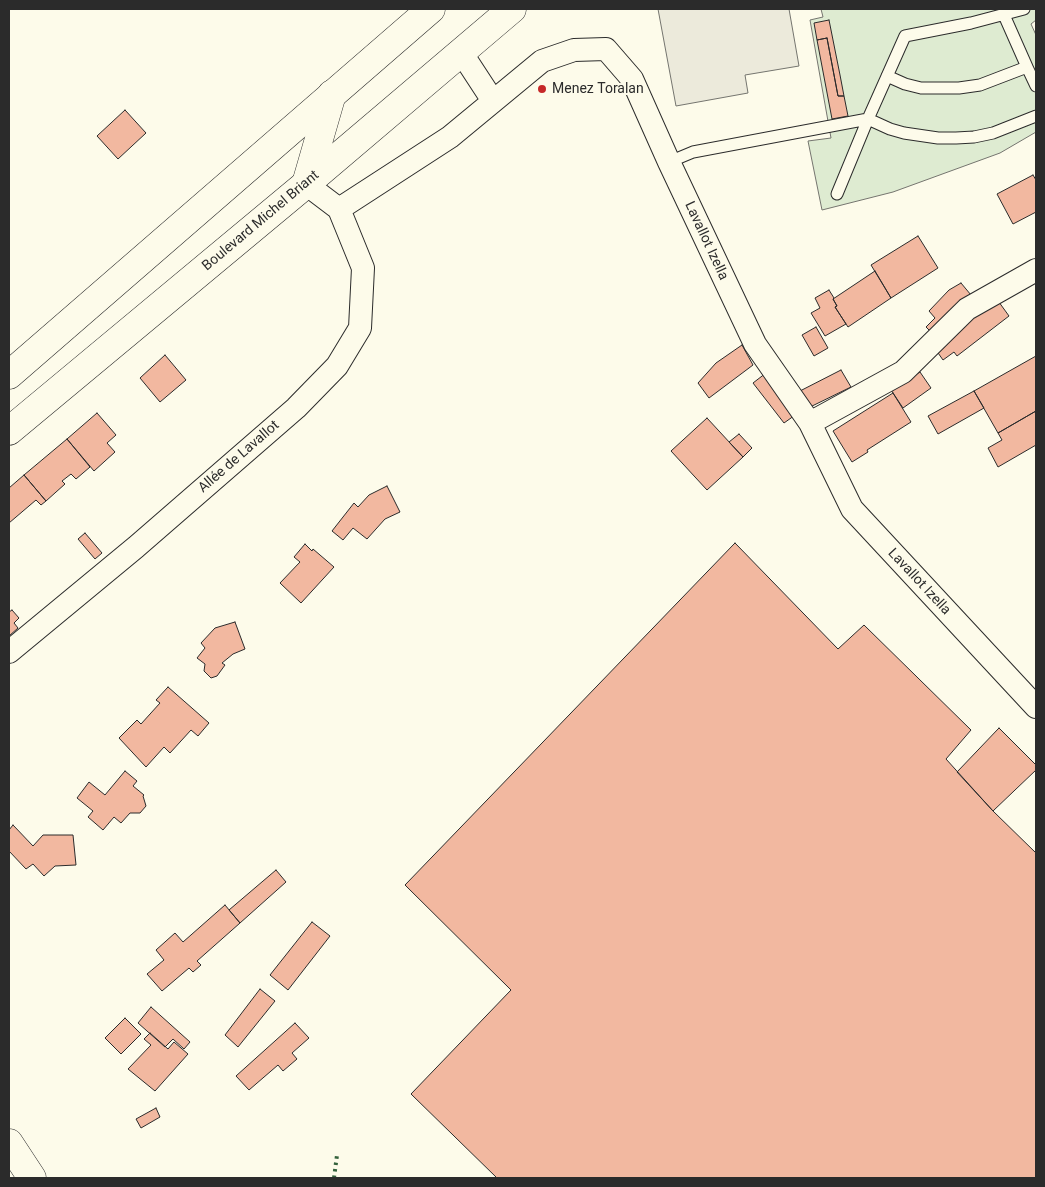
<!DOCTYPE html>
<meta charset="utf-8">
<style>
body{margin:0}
#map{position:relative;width:1045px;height:1187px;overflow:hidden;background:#fdfbea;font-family:Roboto,sans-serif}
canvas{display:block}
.frame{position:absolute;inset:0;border:10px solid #2b2b2b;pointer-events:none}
</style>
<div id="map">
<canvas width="1045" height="1187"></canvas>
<div class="frame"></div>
</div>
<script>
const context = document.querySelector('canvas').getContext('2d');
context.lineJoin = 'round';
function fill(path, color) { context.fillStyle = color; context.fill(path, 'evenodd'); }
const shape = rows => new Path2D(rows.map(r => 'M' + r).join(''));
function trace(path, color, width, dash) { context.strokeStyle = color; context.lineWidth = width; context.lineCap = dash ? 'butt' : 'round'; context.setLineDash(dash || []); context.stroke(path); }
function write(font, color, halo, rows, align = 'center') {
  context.font = font + ' Roboto,sans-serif'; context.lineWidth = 4; context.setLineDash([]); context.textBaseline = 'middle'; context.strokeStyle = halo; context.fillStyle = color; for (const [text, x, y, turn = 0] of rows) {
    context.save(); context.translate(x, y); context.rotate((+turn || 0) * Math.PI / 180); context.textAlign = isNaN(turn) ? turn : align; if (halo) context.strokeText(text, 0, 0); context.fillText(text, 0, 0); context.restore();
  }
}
const green = shape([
 [821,9,1036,9,1036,20,1031,24,1036,35,1036,132,1000,153,893,192,822,210,808,141,831,138,810,20,823,17,821,9]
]);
const parking = shape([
 [658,9,789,9,799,66,745,75,748,93,676,106,658,9]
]);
const building = shape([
 [829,20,840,75,844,96,838,96,827,38,817,40,814,23,829,20],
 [827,38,838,96,844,96,848,116,832,119,817,40,827,38],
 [125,110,146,133,118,159,97,136,125,110],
 [1033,175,1036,180,1036,212,1013,224,997,194,1033,175],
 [918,236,938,268,891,298,871,265,918,236],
 [875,271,891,298,848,327,835,307,837,306,833,299,875,271],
 [961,283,971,295,931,332,926,327,935,318,929,311,949,290,961,283],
 [829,290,834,298,833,299,837,306,835,307,846,324,825,336,811,313,820,308,815,298,829,290],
 [996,298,1009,316,957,356,954,352,943,360,936,350,996,298],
 [816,327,828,348,814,356,802,335,816,327],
 [742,345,753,365,709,398,698,383,716,363,742,345],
 [165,355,186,380,160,402,140,378,165,355],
 [1036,356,1036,411,998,433,974,391,1036,356],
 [841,370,851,387,808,408,798,392,841,370],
 [920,372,931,388,903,408,891,390,920,372],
 [766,373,798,413,784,423,753,383,766,373],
 [974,391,984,408,938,434,928,416,974,391],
 [893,393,911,422,867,450,868,452,852,462,833,431,893,393],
 [1036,411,1036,445,998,467,988,448,1002,440,998,433,1036,411],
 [97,413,116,435,107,443,115,452,94,471,67,439,97,413],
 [707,418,743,457,707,490,671,451,707,418],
 [739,434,752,448,743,457,729,442,739,434],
 [67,439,90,467,76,479,71,474,62,481,65,484,46,501,24,475,67,439],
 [24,475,46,501,41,505,36,500,9,523,9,488,24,475],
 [387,486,400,512,385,519,367,539,353,528,343,540,332,531,354,503,358,507,369,495,387,486],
 [85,533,102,553,95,559,78,539,85,533],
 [735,543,838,649,864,625,971,730,946,759,993,811,1036,853,1036,1178,497,1178,411,1094,511,990,405,885,735,543],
 [305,544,312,551,313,549,334,567,301,603,280,583,300,562,294,557,305,544],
 [12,610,19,618,14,623,18,628,9,636,9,612,12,610],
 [235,622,245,649,233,654,222,663,225,665,217,676,211,678,204,671,205,664,197,658,205,648,201,643,215,628,235,622],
 [168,687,209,723,198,736,191,730,170,753,164,747,146,767,119,738,137,720,141,724,160,703,156,700,168,687],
 [999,728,1036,765,1036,770,993,811,957,772,999,728],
 [125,771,137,781,133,786,144,795,143,796,146,806,140,813,130,813,121,823,114,817,103,830,88,817,93,811,77,798,89,782,105,795,125,771],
 [13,825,33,846,43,835,73,835,76,865,55,866,44,876,33,864,26,869,9,851,9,830,13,825],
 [276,870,286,882,240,923,229,910,276,870],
 [225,905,240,923,197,961,201,965,193,972,189,968,162,991,147,974,164,960,156,950,175,933,183,942,225,905],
 [312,922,330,936,288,990,270,975,312,922],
 [260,989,275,1001,238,1047,225,1035,260,989],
 [151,1007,190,1042,184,1049,173,1039,165,1047,138,1023,151,1007],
 [125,1018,141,1034,121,1054,105,1038,125,1018],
 [295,1023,309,1038,292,1053,297,1059,283,1071,278,1065,249,1090,236,1076,295,1023],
 [150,1033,168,1049,174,1042,188,1054,155,1091,128,1069,151,1045,144,1039,150,1033],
 [156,1108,160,1117,141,1128,136,1119,156,1108]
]);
const service = shape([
 [1024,9,971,23,905,36,868,119,890,129,904,133,938,138,956,138,974,137,993,133,1036,116],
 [1004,15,1027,67],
 [887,76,905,84,921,88,959,88,980,85,1027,67,1036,86],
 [669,162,693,152,868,119,837,194]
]);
const minor = shape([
 [461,52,493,101],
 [306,184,339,209],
 [339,209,450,137,542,61,574,50,606,49,632,79,669,162,755,344,810,423,852,509,1036,707],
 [810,423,903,372,967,309,1036,270],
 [9,652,136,547,296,408,337,366,360,328,363,268,339,209]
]);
const tertiary = shape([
 [306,184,332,94],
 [9,1143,32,1178]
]);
const secondary = shape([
 [9,375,431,9],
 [9,431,306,184,512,9]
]);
const hedge = shape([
 [334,1178,337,1155]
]);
const markers = [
 [542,89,5,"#c62828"]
];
const poiNames = [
 ["Menez Toralan",552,89]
];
const streetNames = [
 ["Boulevard Michel Briant",261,221,-40],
 ["Lavallot Izella",706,241,65],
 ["Allée de Lavallot",239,457,-41],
 ["Lavallot Izella",919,582,47]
];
fill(green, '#deebd1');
trace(green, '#74746e', 1);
fill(parking, '#eceadb');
trace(parking, '#74746e', 1);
fill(building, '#f2b8a0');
trace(building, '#2b2b2b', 1);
trace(service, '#2b2b2b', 13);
trace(minor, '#2b2b2b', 24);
trace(tertiary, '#2b2b2b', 29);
trace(secondary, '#2b2b2b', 29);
trace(service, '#fdfbea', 11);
trace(minor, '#fdfbea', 22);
trace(tertiary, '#fdfbea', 28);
trace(secondary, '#fdfbea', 28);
trace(hedge, '#34623c', 4, [2.5, 4]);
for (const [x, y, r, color] of markers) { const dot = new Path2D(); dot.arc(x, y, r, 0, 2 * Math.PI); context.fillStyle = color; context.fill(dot); trace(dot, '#fdfbea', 2); }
write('14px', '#2b2b2b', '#fdfbea', poiNames, 'left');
write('14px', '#2b2b2b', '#fdfbea', streetNames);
</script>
